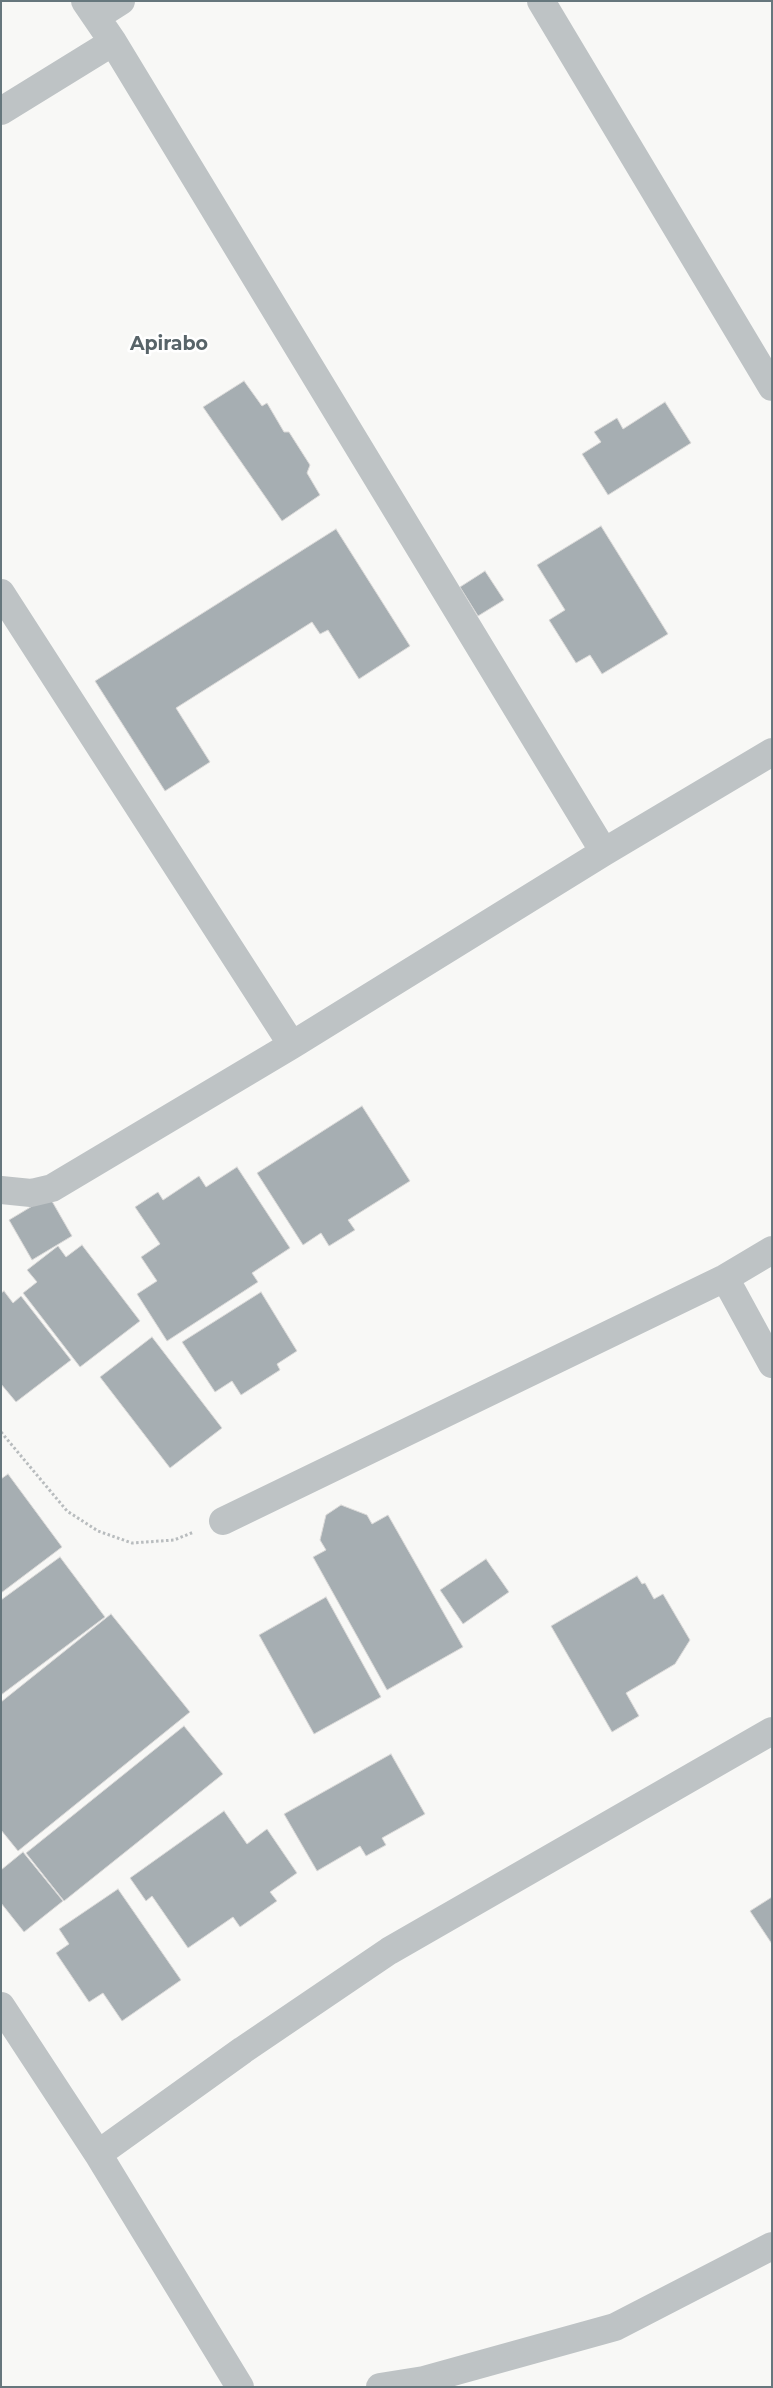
<!DOCTYPE html>
<style>
body{margin:0}
#map{position:relative;width:773px;height:2388px;overflow:hidden;background:#f8f8f6;font-family:Montserrat,sans-serif}
canvas{display:block}
.frame{position:absolute;inset:0;border:2px solid #66777d;pointer-events:none}
</style>
<div id="map">
<canvas width="773" height="2388"></canvas>
<div class="frame"></div>
</div>
<script>
const context = document.querySelector('canvas').getContext('2d');
context.lineJoin = 'round';
function fill(path, color) { context.fillStyle = color; context.fill(path, 'evenodd'); }
const shape = rows => new Path2D(rows.map(r => 'M' + r).join(''));
function trace(path, color, width, dash) { context.strokeStyle = color; context.lineWidth = width; context.lineCap = dash ? 'butt' : 'round'; context.setLineDash(dash || []); context.stroke(path); }
function write(font, color, halo, rows, align = 'center') {
  context.font = font + ' Montserrat,sans-serif'; context.lineWidth = 5; context.setLineDash([]); context.textBaseline = 'middle'; context.strokeStyle = halo; context.fillStyle = color; for (const [text, x, y, turn = 0] of rows) {
    context.save(); context.translate(x, y); context.rotate((+turn || 0) * Math.PI / 180); context.textAlign = isNaN(turn) ? turn : align; if (halo) context.strokeText(text, 0, 0); context.fillText(text, 0, 0); context.restore();
  }
}
const building = shape([
 [244,381,262,406,267,403,284,432,289,432,310,465,307,473,320,495,282,521,203,407,244,381],
 [665,402,691,443,608,495,582,454,601,442,594,432,617,418,623,429,665,402],
 [601,526,668,634,602,674,590,655,576,663,549,620,565,610,537,565,601,526],
 [336,529,410,646,359,679,328,630,320,634,312,622,176,708,210,762,165,791,95,681,336,529],
 [485,571,504,600,478,616,460,587,485,571],
 [362,1106,410,1181,348,1220,355,1230,329,1246,321,1233,303,1245,257,1173,362,1106],
 [237,1167,290,1248,252,1273,258,1282,167,1341,137,1294,157,1281,141,1257,160,1244,135,1207,158,1192,163,1200,199,1176,206,1187,237,1167],
 [49,1196,72,1236,32,1260,9,1220,49,1196],
 [82,1245,140,1321,80,1367,23,1293,37,1282,27,1270,58,1246,66,1257,82,1245],
 [4,1291,13,1303,21,1296,71,1360,16,1402,1,1384,1,1293,4,1291],
 [261,1292,297,1351,277,1364,280,1370,241,1395,232,1381,215,1392,182,1342,261,1292],
 [152,1337,222,1428,170,1468,100,1377,152,1337],
 [8,1474,62,1547,1,1593,1,1479,8,1474],
 [341,1505,367,1515,372,1524,388,1515,463,1647,387,1690,313,1557,326,1550,320,1540,326,1515,341,1505],
 [60,1557,105,1617,1,1695,1,1600,60,1557],
 [486,1559,509,1592,463,1624,440,1590,486,1559],
 [637,1576,642,1584,645,1583,654,1599,663,1594,690,1640,675,1664,626,1693,639,1716,612,1732,551,1626,637,1576],
 [326,1597,381,1697,314,1734,259,1635,326,1597],
 [111,1614,190,1712,18,1851,1,1830,1,1702,111,1614],
 [184,1726,223,1774,64,1901,26,1853,184,1726],
 [391,1754,425,1814,382,1838,386,1845,366,1856,360,1846,317,1871,284,1814,391,1754],
 [224,1811,247,1844,267,1829,297,1873,270,1892,277,1901,240,1927,233,1917,188,1948,152,1896,146,1901,130,1878,224,1811],
 [23,1852,63,1901,24,1932,1,1903,1,1870,23,1852],
 [118,1889,181,1980,122,2021,103,1993,89,2002,56,1953,69,1944,59,1929,118,1889],
 [772,1897,772,1944,750,1911,772,1897]
]);
const path = shape([
 [1,1432,67,1511,98,1531,132,1543,174,1540,194,1532]
]);
const street = shape([
 [85,1,113,42,604,852],
 [541,1,772,387],
 [96,17,121,1],
 [1,111,113,42],
 [1,593,292,1045],
 [1,1190,31,1193,52,1188,292,1045,604,852,772,752],
 [725,1278,772,1364],
 [223,1521,725,1278,772,1250],
 [1,2006,98,2154,240,2387],
 [98,2154,243,2050,389,1951,772,1731],
 [380,2387,424,2380,615,2327,772,2246]
]);
const districtNames = [
 ["Apirabo",169,344]
];
fill(building, '#a6aeb2');
trace(building, '#dad9d8', 1);
trace(path, '#b8bcbe', 3, [2.5, 2.5]);
trace(street, '#bec3c5', 28);
write('bold 19px', '#586469', '#fff', districtNames);
</script>
